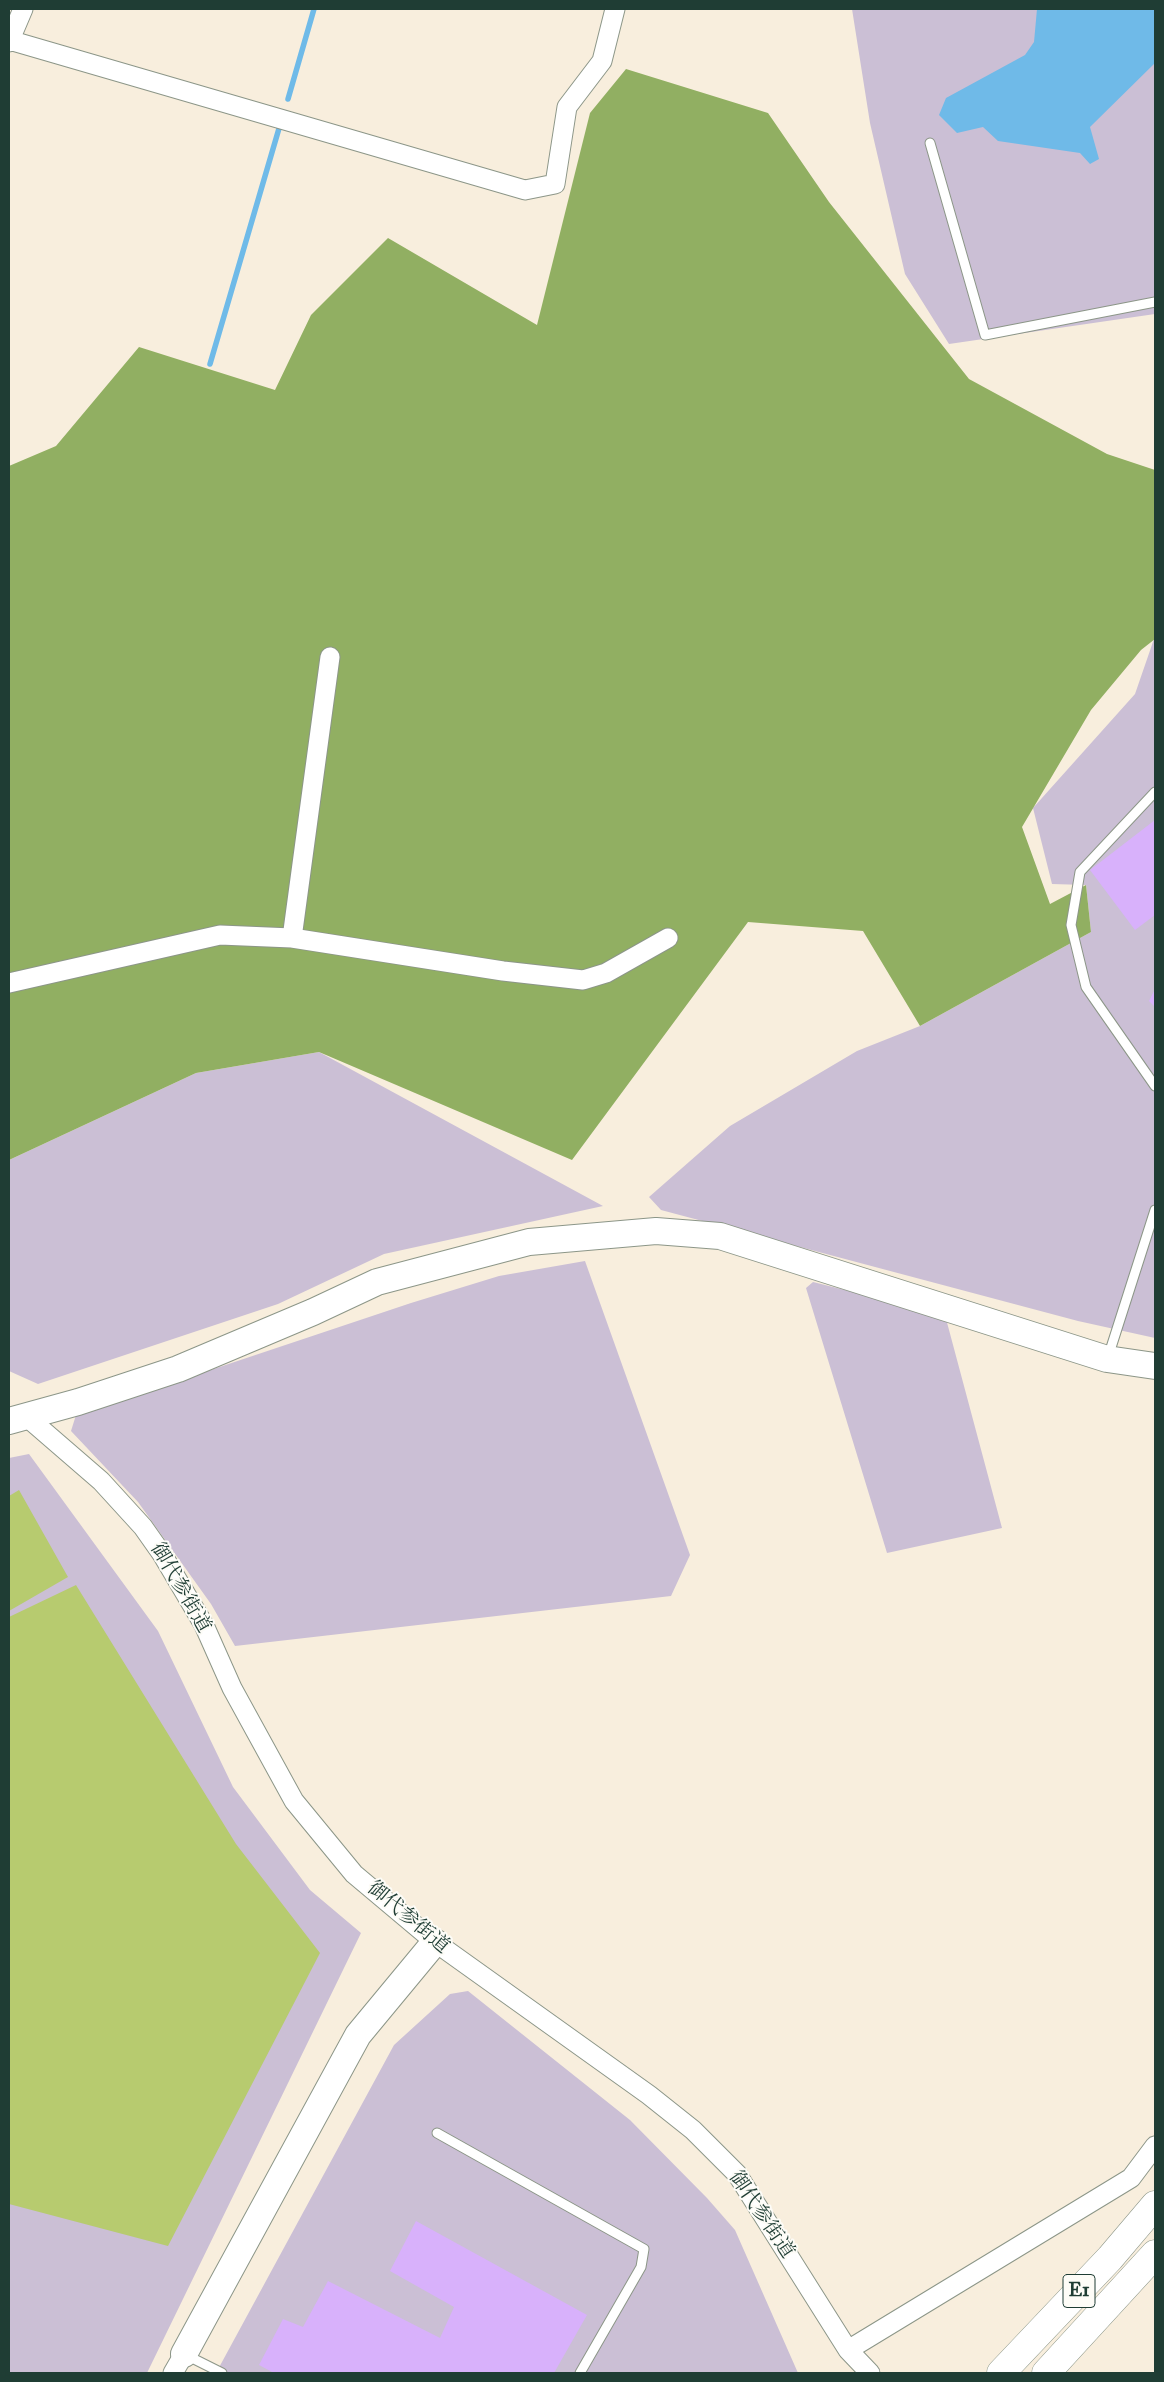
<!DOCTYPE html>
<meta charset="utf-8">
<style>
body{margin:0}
#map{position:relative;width:1164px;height:2382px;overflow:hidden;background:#f8eedd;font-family:"IM FELL Great Primer",serif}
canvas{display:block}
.frame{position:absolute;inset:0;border:10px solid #1f3d34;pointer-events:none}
</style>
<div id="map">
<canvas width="1164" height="2382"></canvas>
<div class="frame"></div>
</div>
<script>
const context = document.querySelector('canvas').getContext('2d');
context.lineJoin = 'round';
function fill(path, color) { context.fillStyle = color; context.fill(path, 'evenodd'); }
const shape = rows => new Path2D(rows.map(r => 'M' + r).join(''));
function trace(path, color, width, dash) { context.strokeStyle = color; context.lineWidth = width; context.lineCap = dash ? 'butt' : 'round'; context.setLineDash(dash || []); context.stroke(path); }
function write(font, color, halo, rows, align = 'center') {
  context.font = font + ' "IM FELL Great Primer","Noto Serif JP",serif'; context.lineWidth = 4; context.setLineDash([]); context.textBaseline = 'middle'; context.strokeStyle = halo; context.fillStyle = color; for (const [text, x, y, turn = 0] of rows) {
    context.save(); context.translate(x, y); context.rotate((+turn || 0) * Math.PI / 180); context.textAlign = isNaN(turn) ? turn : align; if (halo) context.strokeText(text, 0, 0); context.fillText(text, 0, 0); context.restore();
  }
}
const industrial = shape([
 [852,9,1155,9,1155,314,949,344,905,274,870,123],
 [1155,636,1155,1338,1078,1321,661,1210,649,1197,730,1126,857,1051,920,1026,1091,932,1086,885,1052,884,1033,808,1135,694],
 [319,1052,603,1206,384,1254,278,1304,38,1384,9,1371,9,1160,196,1073],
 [585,1261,690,1555,671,1596,235,1646,211,1604,138,1502,71,1431,76,1415,411,1303,499,1276],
 [813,1282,945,1315,1002,1528,887,1553,806,1288],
 [29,1454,158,1631,233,1787,310,1890,361,1933,147,2373,9,2373,9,1458],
 [468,1991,630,2120,707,2198,735,2230,798,2373,216,2373,394,2045,450,1994]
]);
const green = shape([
 [19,1490,68,1577,9,1611,9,1496],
 [76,1585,236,1844,320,1953,168,2246,9,2204,9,1617]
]);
const forest = shape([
 [626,69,768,113,829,202,969,379,1107,454,1155,470,1155,639,1141,650,1091,710,1022,827,1050,904,1086,885,1091,932,920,1026,863,931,748,922,572,1160,319,1052,196,1073,9,1160,9,466,56,446,139,347,275,390,311,315,388,238,537,325,590,113]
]);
const water = shape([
 [1037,9,1155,9,1155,63,1090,127,1099,159,1090,164,1080,153,998,141,983,127,957,133,939,115,946,98,1025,55,1034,42]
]);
const stream = shape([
 [288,99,314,9],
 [210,364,280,125]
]);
const building = shape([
 [1155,820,1155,915,1135,930,1090,870],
 [1155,989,1155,1007,1149,1001],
 [416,2221,587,2315,554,2373,274,2373,259,2365,283,2319,303,2327,328,2281,440,2338,454,2307,390,2271]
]);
const lane = shape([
 [930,143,985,335,1155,302],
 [1155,792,1080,872,1071,925,1086,987,1155,1086],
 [1108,1357,1155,1210],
 [437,2133,644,2249,641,2267,580,2373],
 [186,2355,222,2373]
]);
const street = shape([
 [9,40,525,190,555,184,567,107,602,61,615,9],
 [9,42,23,9],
 [292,938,330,657],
 [9,983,220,935,292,938,503,971,583,980,606,973,668,938],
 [27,1417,101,1481,143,1527,162,1554,204,1625,232,1688,294,1801,354,1874,435,1942,649,2095,693,2130,737,2174,848,2350,870,2373],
 [848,2350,1131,2178,1155,2146],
 [173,2373,184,2354]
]);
const secondary = shape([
 [9,1421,78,1402,178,1369,313,1312,377,1282,529,1242,656,1231,720,1236,1107,1359,1155,1366],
 [184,2354,358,2035,435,1942]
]);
const highway = shape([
 [1001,2373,1110,2258,1155,2205],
 [1046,2373,1155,2254]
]);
const shields = [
 [1079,2291,32]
];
const shieldNames = [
 ["E1",1079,2291]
];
const streetNames = [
 ["御代参街道",180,1588,60],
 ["御代参街道",408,1918,40],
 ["御代参街道",761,2215,56]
];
fill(industrial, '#cbbfd5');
fill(green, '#b7cb6f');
fill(forest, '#91af62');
fill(water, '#6fbae8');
trace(stream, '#6fbae8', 5.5);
fill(building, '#d8b1fb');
trace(lane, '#8c9688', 11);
trace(street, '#8c9688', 21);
trace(secondary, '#8c9688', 28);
trace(highway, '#8c9688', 29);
trace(lane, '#fff', 9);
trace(street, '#fff', 19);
trace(secondary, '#fff', 26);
trace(highway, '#fff', 28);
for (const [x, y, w] of shields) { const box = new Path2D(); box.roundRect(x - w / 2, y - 16.5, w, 33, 4); context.fillStyle = '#fdfcf7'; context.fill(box); trace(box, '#1f3d34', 1); }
write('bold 19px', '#1f3d34', null, shieldNames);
write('20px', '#1f3d34', '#fdfcf7', streetNames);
</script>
